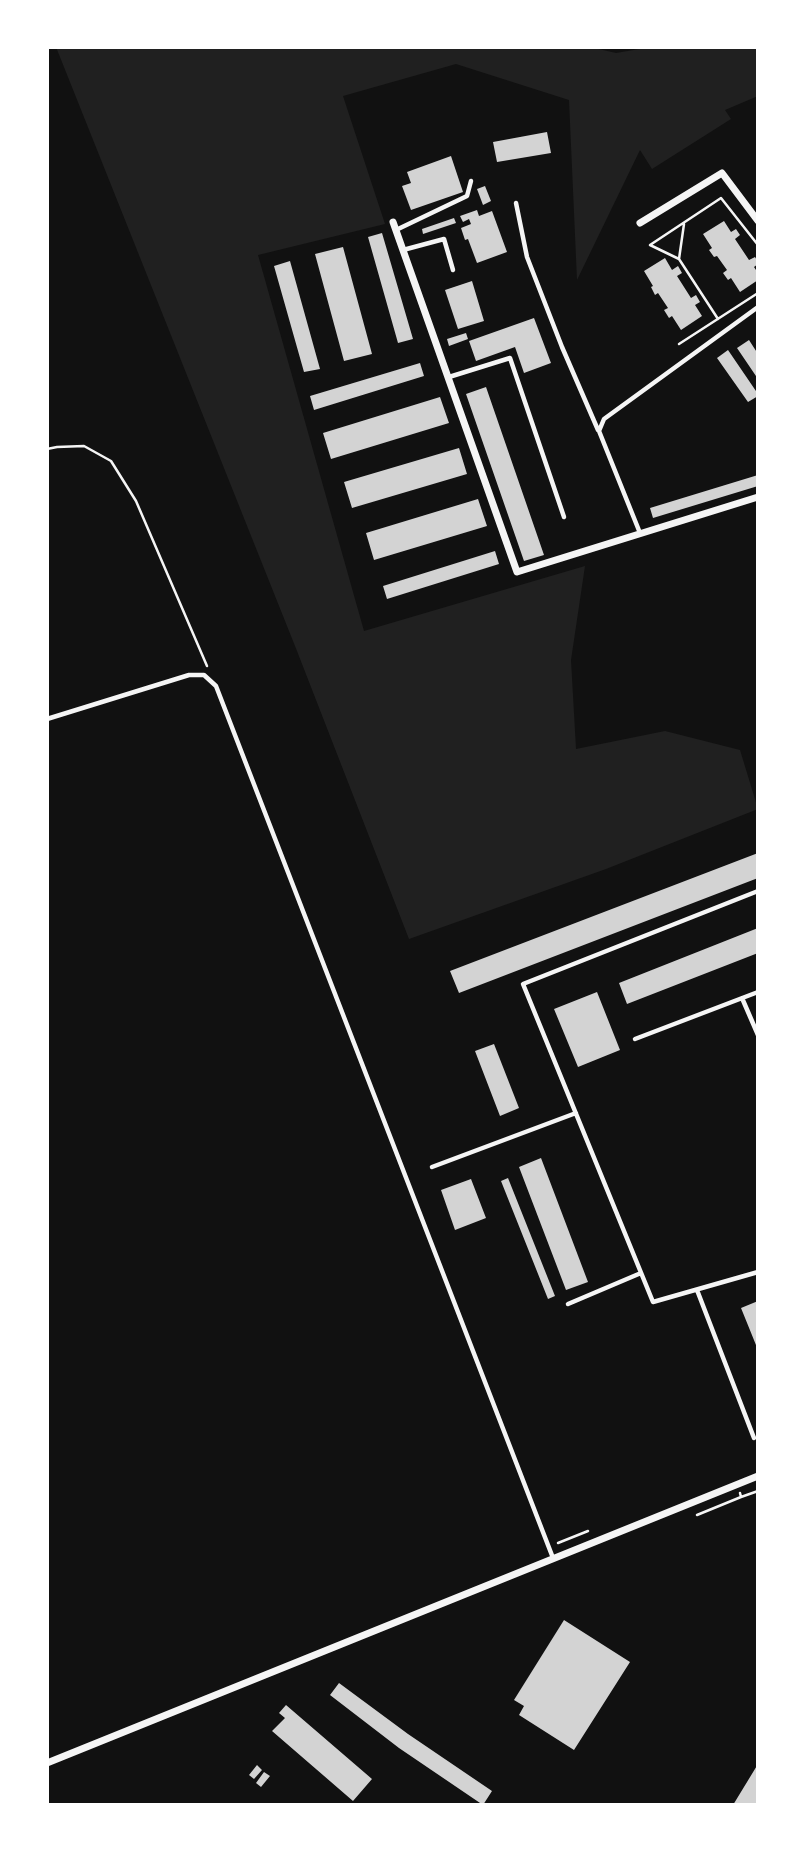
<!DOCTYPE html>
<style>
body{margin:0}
#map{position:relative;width:805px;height:1852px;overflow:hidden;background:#111;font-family:Ubuntu,sans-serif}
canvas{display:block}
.frame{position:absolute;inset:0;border:49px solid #fff;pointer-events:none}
</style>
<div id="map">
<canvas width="805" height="1852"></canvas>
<div class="frame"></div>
</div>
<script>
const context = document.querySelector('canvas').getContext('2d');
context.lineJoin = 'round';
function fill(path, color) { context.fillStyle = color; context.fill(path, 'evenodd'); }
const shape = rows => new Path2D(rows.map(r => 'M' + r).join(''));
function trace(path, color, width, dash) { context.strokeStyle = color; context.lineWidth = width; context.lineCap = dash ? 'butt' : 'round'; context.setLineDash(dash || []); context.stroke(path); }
const green = shape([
 [56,47,590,47,616,53,651,47,758,47,758,96,725,110,731,119,652,169,640,150,577,280,569,100,456,64,343,96,385,224,258,255,364,631,585,566,571,660,576,749,665,731,740,750,758,809,606,869,409,939,297,651]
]);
const building = shape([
 [547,132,551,153,497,162,493,142],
 [451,156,463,192,411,210,402,186,411,183,407,172],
 [485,186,491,201,483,205,477,189],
 [477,210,479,216,492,211,507,252,477,263,468,239,465,240,461,228,471,224,469,219,463,222,460,216],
 [454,218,456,223,423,234,422,229],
 [724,221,731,232,736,229,740,235,735,239,749,260,755,257,758,262,758,264,754,267,758,273,758,280,740,292,731,278,728,280,723,273,727,270,717,256,714,257,709,250,712,248,703,234],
 [382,233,413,339,398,343,368,237],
 [343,247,372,354,344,361,315,254],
 [665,258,672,270,678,266,682,273,677,276,691,298,696,295,700,302,695,305,702,316,681,330,672,316,669,318,664,310,668,308,658,293,655,295,651,287,653,286,644,271],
 [290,261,320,369,304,372,274,266],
 [472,281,484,321,458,329,445,290],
 [534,318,551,363,524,373,515,347,476,361,469,341],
 [466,333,468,339,449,346,447,339],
 [749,340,758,354,758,379,737,348],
 [728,350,758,394,758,396,748,402,717,358],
 [420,363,424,376,314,410,310,396],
 [486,387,544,555,524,561,466,394],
 [440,397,449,423,331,459,323,433],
 [459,448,467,474,352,508,344,482],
 [758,475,758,486,653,518,650,508],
 [478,499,487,526,374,560,366,533],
 [495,551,499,564,387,599,383,586],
 [758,853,758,878,459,993,450,971],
 [758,928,758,953,627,1004,619,983],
 [597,992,620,1050,578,1067,554,1009],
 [494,1044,519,1108,500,1116,475,1051],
 [541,1158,588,1282,566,1290,519,1167],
 [508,1178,555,1296,548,1299,501,1181],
 [471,1179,486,1218,455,1230,441,1190],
 [758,1301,758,1350,741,1308],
 [564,1620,630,1662,574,1750,519,1715,524,1706,514,1700],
 [339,1683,408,1734,492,1791,483,1805,399,1748,330,1695],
 [286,1705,372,1779,353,1801,272,1731,285,1718,279,1713],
 [758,1764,758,1805,733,1805],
 [257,1765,262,1770,254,1779,249,1775],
 [264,1772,270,1776,261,1787,256,1783]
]);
const path = shape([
 [679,259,684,224],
 [718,319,679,259,650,245,721,198,758,245],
 [679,344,758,293],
 [47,449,57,447,84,446,111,461,136,501,207,666],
 [740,1493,741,1497,758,1491],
 [697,1515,741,1497],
 [558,1543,588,1531]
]);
const service = shape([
 [516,203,527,257,562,347,598,430],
 [396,230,467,196,471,181],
 [403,250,444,239,453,270],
 [449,377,510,358,564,517],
 [640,533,599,431,604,419,758,307],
 [47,719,189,675,204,675,216,686,553,1558],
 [758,891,523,984,653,1302,758,1272],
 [742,998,758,1035],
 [635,1039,758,992],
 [432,1167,576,1113],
 [697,1290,754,1438],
 [568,1304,641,1273]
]);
const minor = shape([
 [393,222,517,572,758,497],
 [640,223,722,173,758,221],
 [47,1763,758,1476]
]);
fill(green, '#202020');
fill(building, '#d3d3d3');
trace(path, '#f5f5f5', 2.5);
trace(service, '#f5f5f5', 4.5);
trace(minor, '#f5f5f5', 7);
</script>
